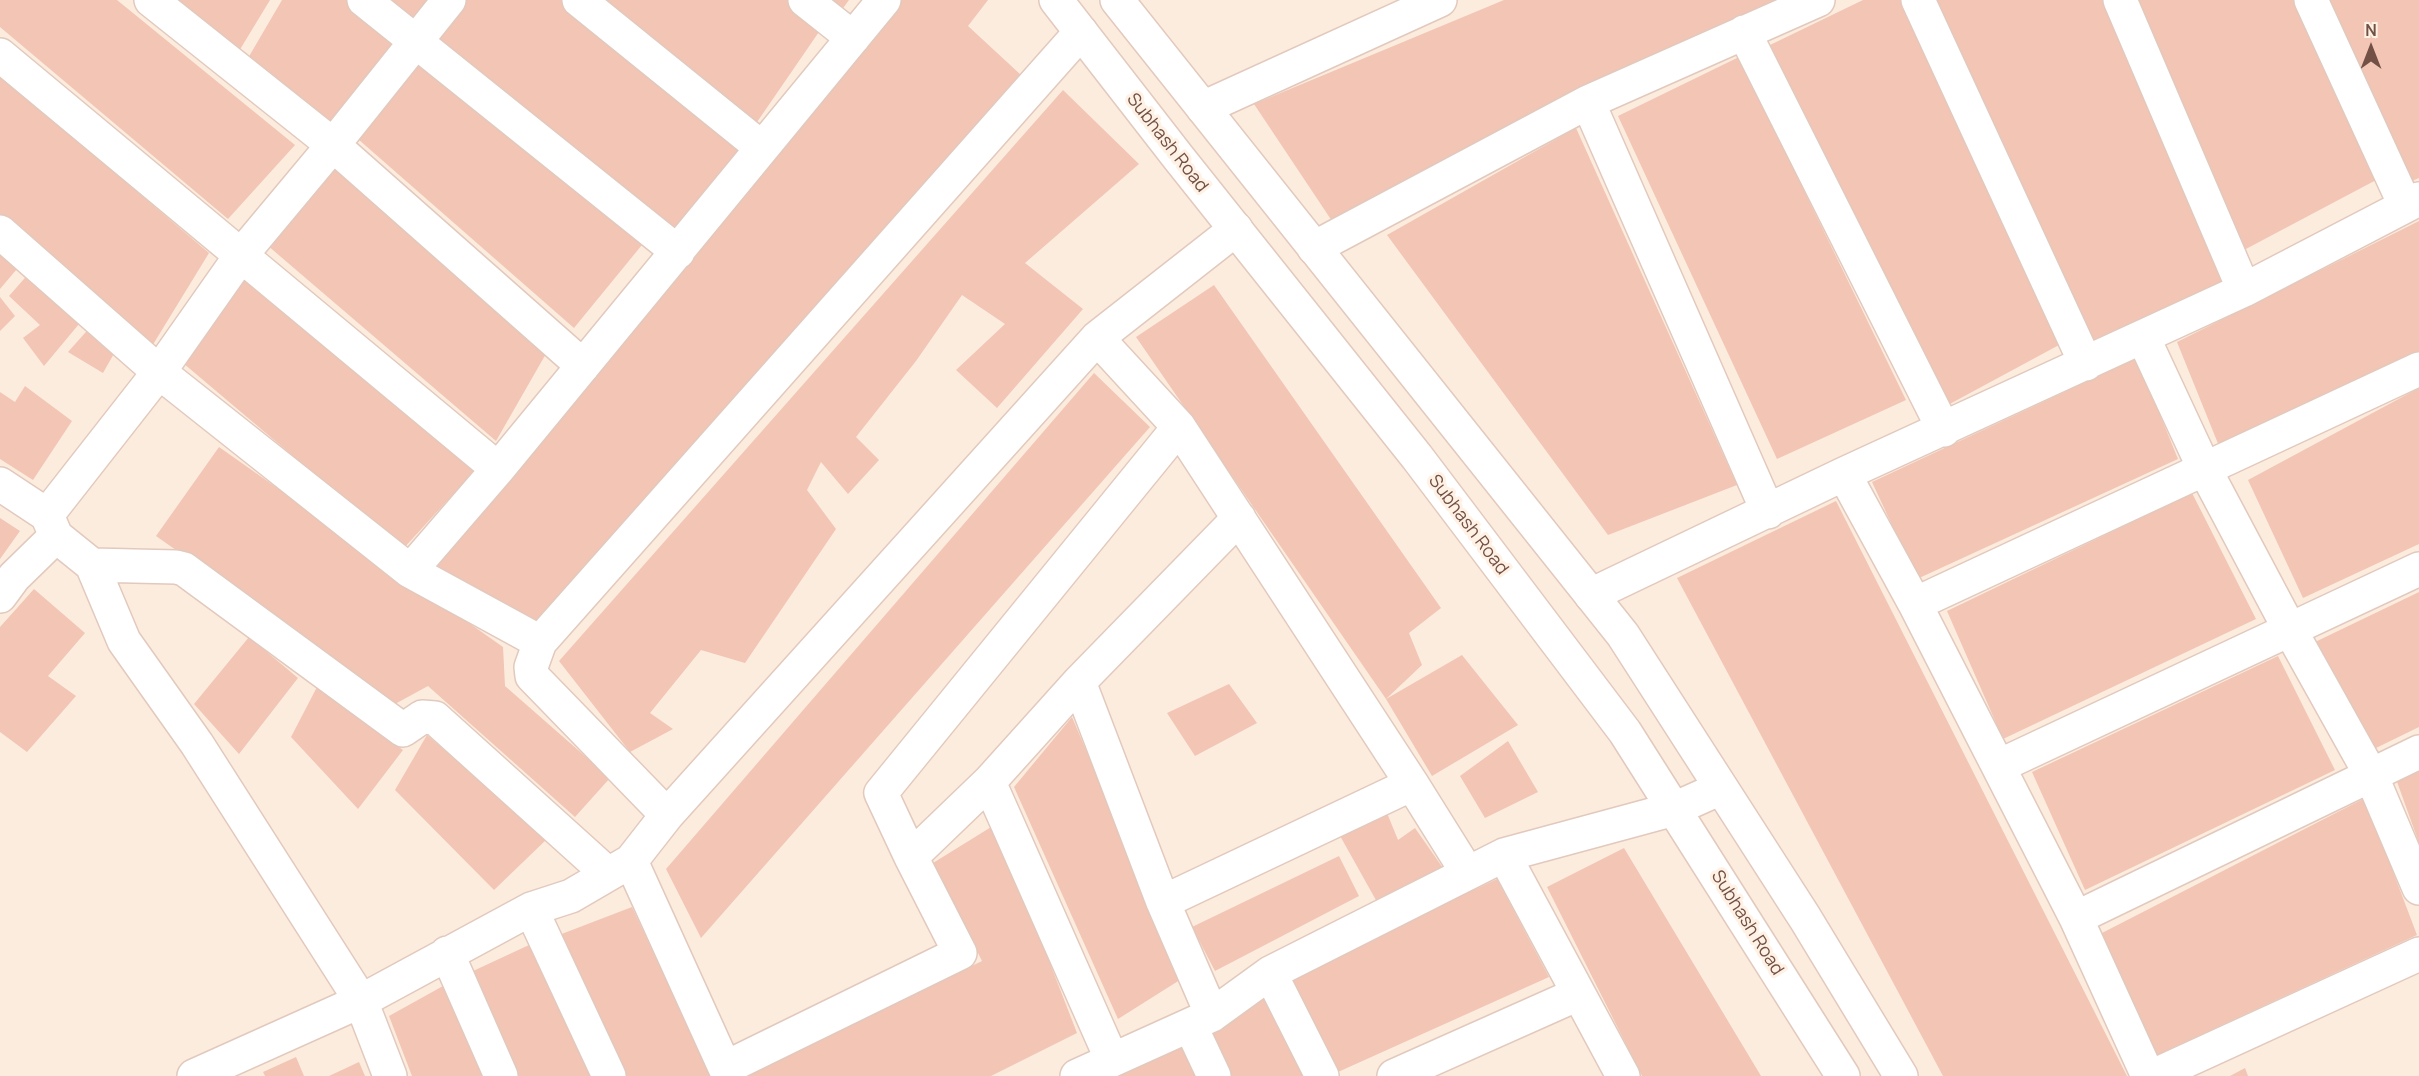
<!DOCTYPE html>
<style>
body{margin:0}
#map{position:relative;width:2419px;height:1076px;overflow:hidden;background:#fcecde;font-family:Manrope,sans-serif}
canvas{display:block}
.north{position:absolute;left:2341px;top:18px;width:60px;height:60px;-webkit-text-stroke:4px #fff1e4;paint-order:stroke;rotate:0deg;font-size:16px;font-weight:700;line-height:24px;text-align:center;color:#725046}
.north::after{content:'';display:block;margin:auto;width:21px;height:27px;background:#725046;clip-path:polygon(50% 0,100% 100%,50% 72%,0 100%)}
</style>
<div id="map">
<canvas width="2419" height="1076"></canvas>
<div class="north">N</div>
</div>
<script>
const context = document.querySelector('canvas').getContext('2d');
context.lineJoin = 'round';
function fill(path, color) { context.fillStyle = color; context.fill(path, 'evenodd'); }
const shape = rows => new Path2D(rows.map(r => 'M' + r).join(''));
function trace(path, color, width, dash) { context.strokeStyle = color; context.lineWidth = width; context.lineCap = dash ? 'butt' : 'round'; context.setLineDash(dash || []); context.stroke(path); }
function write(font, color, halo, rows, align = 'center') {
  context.font = font + ' Manrope,sans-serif'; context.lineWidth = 6; context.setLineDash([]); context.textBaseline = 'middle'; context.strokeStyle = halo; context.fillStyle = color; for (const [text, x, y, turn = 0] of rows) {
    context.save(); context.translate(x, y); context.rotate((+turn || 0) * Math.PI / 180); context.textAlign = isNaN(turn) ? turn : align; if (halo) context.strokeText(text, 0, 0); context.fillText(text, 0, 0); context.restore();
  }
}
const building = shape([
 [0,0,117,0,295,145,228,219,0,27],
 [162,0,270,0,233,61],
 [282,0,347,0,396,39,325,129,244,65],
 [377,0,436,0,413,30],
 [456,0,566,0,750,149,676,240,425,36],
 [603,0,789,0,823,26,755,125],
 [830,0,849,0,841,11],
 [902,0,988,0,968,26,1021,75,538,622,435,569],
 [1504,0,1785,0,1332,221,1254,104],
 [1863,0,1907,0,2059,345,1946,406,1770,45],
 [1933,0,2106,0,2229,282,2094,344],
 [2136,0,2296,0,2378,179,2244,250],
 [2327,0,2419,0,2419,178,2412,181],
 [1739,57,1906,400,1777,459,1618,116],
 [417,63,646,240,574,328,358,139],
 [0,75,209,253,149,351,0,217],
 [1063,90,1139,164,1025,263,1083,309,997,408,956,370,1005,324,962,295,916,361,856,437,879,460,848,494,821,462,807,490,836,529,745,663,701,650,650,713,673,729,630,752,559,661],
 [1576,128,1737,485,1608,535,1387,235],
 [331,163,547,352,496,441,267,245],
 [2419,221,2419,351,2219,446,2177,342],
 [0,245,22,263,0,289],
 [31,271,84,318,44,366,23,338,40,325,9,296],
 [244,271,478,467,403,549,183,363],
 [1214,285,1441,608,1409,633,1422,665,1386,699,1136,337],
 [0,297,15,316,0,331],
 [93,324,116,350,103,373,68,352],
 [2137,358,2178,459,1917,579,1872,482],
 [1094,373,1150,427,701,938,666,869],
 [25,386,72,421,33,480,0,459,0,392,15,402],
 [2419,388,2419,544,2303,598,2248,480],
 [219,447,503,647,505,686,610,778,575,817,428,686,395,704,156,536],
 [2192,493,2256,619,2003,739,1947,611],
 [1836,501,2127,1076,1943,1076,1677,578],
 [0,518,20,531,0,559],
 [34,589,85,633,48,676,76,696,27,752,0,732,0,627],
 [2419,592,2419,727,2376,748,2313,643],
 [249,637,298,678,239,754,194,704],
 [1462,655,1518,725,1432,776,1386,699],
 [2278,656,2335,770,2085,890,2032,772],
 [1229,684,1257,723,1195,756,1167,713],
 [317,687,403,750,358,809,291,737],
 [1072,717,1183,978,1118,1019,1014,787],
 [427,735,547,839,494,890,395,790],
 [1508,741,1538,792,1485,818,1460,776],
 [2419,768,2419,843,2396,779],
 [2365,798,2417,935,2155,1056,2102,933],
 [1385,808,1398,840,1415,828,1443,868,1377,902,1339,834],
 [996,824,1077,1033,991,1076,745,1076,982,961,933,863],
 [1624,848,1761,1076,1642,1076,1547,887],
 [1339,856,1359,896,1215,971,1192,927],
 [1497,879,1549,977,1338,1072,1289,976],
 [632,907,711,1076,623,1076,559,935],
 [529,945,592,1076,516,1076,471,972],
 [443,986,483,1076,412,1076,389,1016],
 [1267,996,1306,1076,1228,1076,1208,1036],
 [1185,1043,1201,1076,1110,1076],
 [296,1057,304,1076,265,1076,263,1072],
 [359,1062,365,1076,329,1076],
 [2245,1068,2248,1076,2230,1076]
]);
const minor = shape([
 [151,0,333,145,583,366],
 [364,0,678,252],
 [579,0,762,148],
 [805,0,853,38],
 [1918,0,2086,364],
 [2120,0,2244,290],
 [2311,0,2405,205],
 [1744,32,1944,430],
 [0,55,498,469],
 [1588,102,1818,0],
 [1203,108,1440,0],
 [0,232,159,372,410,571,540,642],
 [1314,248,1588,102,1768,512],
 [2143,337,2204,468,2289,628,2371,775,2419,888],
 [1097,338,1179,427,1412,784,1467,872],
 [1844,474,1915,604,2076,918,2148,1076],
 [0,484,47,515,56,536,92,565,124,641,197,744,361,1001,390,1076],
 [47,515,159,372,242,254,333,145,449,0],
 [92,565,176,567,184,569,403,730,422,717,435,718,608,874],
 [410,571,498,469,884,0],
 [1591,595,1844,474,2244,290,2419,199],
 [0,596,14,577,56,536],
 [1915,604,2419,369],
 [1079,682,1163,902,1212,1015],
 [1999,766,2419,569],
 [989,782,1112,1060],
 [667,815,532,676,531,667,540,642,1081,32],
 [1504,855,1623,1076],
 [911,857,989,782,1079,682,1239,518],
 [631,861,725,1068,960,953,911,857,881,793,1179,427],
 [1163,902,1412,784],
 [531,909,609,1076],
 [2076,918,2419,752],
 [447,953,501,1076],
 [1270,973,1322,1076],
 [1190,1025,1214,1076],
 [194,1076,361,1001,531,909,571,896,631,861,667,815,1097,338,1236,229],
 [1077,1076,1212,1015,1270,973,1504,855,1674,809,1721,788],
 [1394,1076,1578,994],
 [2153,1076,2419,954]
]);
const tertiary = shape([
 [1056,0,1178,157,1417,457,1625,732,1843,1076],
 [1117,0,1623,635,1805,918,1901,1076]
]);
const streetNames = [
 ["Subhash Road",1167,143,52],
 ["Subhash Road",1468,525,53],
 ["Subhash Road",1747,923,58]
];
fill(building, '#f2c5b5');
trace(minor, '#e2c9bd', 36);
trace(tertiary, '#e2c9bd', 36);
trace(minor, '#fff', 33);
trace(tertiary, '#fff', 33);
write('18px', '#725046', '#fff1e4', streetNames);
</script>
